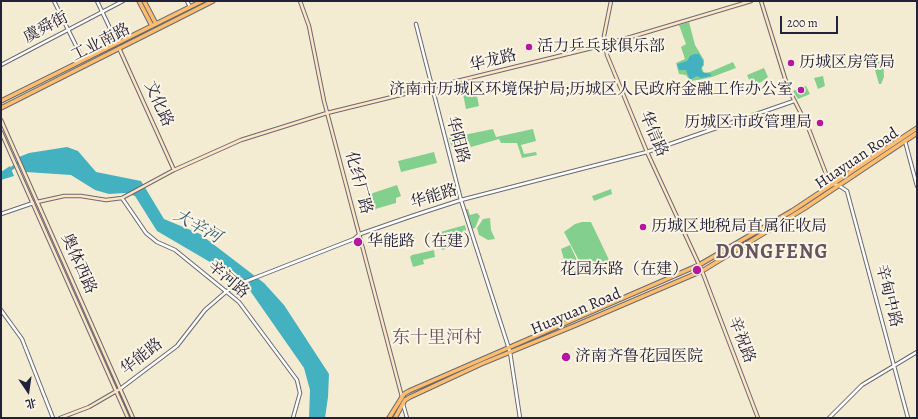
<!DOCTYPE html>
<meta charset="utf-8">
<style>
body{margin:0}
#map{position:relative;width:918px;height:419px;overflow:hidden;background:#f3ecd3;font-family:Alegreya,"Noto Serif SC",serif}
canvas{display:block}
.frame{position:absolute;inset:0;border:2px solid #22223b;pointer-events:none}
.north{position:absolute;left:8px;top:371px;width:40px;height:40px;-webkit-text-stroke:3px #fcf5e5;paint-order:stroke;rotate:167deg;font-size:11px;font-weight:700;line-height:16px;text-align:center;color:#22223b}
.north::after{content:'';display:block;margin:auto;width:14px;height:18px;background:#22223b;clip-path:polygon(50% 0,100% 100%,50% 72%,0 100%)}
.scale{position:absolute;left:780px;top:16px;width:58px;height:18px;box-sizing:border-box;border:2px solid #22223b;border-top:0;padding-left:5px;font-size:12px;line-height:14px;white-space:nowrap;color:#22223b;-webkit-text-stroke:3px #fcf5e5;paint-order:stroke}
</style>
<div id="map">
<canvas width="918" height="419"></canvas>
<div class="frame"></div>
<div class="north">北</div>
<div class="scale">200 m</div>
</div>
<script>
const context = document.querySelector('canvas').getContext('2d');
context.lineJoin = 'round';
function fill(path, color) { context.fillStyle = color; context.fill(path, 'evenodd'); }
const shape = rows => new Path2D(rows.map(r => 'M' + r).join(''));
function trace(path, color, width, dash) { context.strokeStyle = color; context.lineWidth = width; context.lineCap = dash ? 'butt' : 'round'; context.setLineDash(dash || []); context.stroke(path); }
function write(font, color, halo, rows, align = 'center') {
  context.font = font + ' Alegreya,"Noto Serif SC",serif'; context.lineWidth = 4; context.setLineDash([]); context.textBaseline = 'middle'; context.strokeStyle = halo; context.fillStyle = color; for (const [text, x, y, turn = 0] of rows) {
    context.save(); context.translate(x, y); context.rotate((+turn || 0) * Math.PI / 180); context.textAlign = isNaN(turn) ? turn : align; if (halo) context.strokeText(text, 0, 0); context.fillText(text, 0, 0); context.restore();
  }
}
const green = shape([
 [689,22,695,45,704,60,704,65,702,68,704,73,710,72,733,62,736,68,712,77,698,80,690,81,686,75,679,74,676,63,685,59,681,47,686,44,679,25],
 [883,61,884,77,881,84,879,84,873,63],
 [764,68,768,77,761,82,752,86,747,75],
 [823,76,825,86,818,89,814,78],
 [806,86,810,94,798,99,793,91],
 [472,92,477,96,479,106,466,109,463,94],
 [493,129,496,137,533,129,536,141,521,145,524,154,536,152,537,155,522,158,517,143,501,143,499,139,471,147,469,143,452,148,449,138],
 [434,152,437,163,401,172,398,161],
 [397,185,401,196,396,198,396,203,372,210,367,195],
 [611,189,612,194,594,201,592,196],
 [465,209,468,209,470,215,477,213,480,216,475,228,471,229],
 [490,218,491,230,495,239,488,240,479,235,477,228,483,219],
 [582,222,591,222,610,262,599,272,594,273,584,270,564,232,575,224],
 [465,225,467,235,450,240,452,247,442,250,440,244,447,241,439,243,437,233],
 [413,233,415,240,394,245,392,237],
 [570,245,582,271,569,277,561,249],
 [434,250,435,257,423,260,424,264,413,267,410,257,412,255]
]);
const water = shape([
 [694,54,699,54,703,61,703,65,701,68,702,72,711,74,711,76,701,78,697,76,690,80,686,70,679,70,677,64,687,61,690,56],
 [67,147,78,151,96,172,141,181,164,219,200,234,264,283,284,305,329,374,328,397,325,418,309,418,310,390,304,368,244,282,157,231,135,196,125,193,109,194,95,190,71,175,26,172,19,157,29,153],
 [10,166,14,176,1,180,1,172]
]);
const river = shape([
 [1,174,6,173,25,158]
]);
const tertiary = shape([
 [54,1,83,60],
 [97,1,117,43],
 [187,1,190,7],
 [416,24,461,200,510,352,520,418],
 [1,65,123,1],
 [905,141,917,186],
 [838,185,847,191,908,418],
 [122,198,146,233,157,242,175,250,239,302,297,380,300,393,293,418],
 [1,214,33,203],
 [1,310,22,339,53,418],
 [120,389,177,346,205,310,227,291,239,284,354,239,360,234,412,216,461,200,647,152,794,101],
 [403,404,407,418],
 [829,418,862,385,917,352]
]);
const secondary = shape([
 [300,1,309,26,324,101,402,397],
 [611,1,604,36,607,55,647,152,702,271,758,418],
 [761,1,788,88,808,127,828,179,832,184,838,185],
 [119,48,174,170],
 [1,120,133,418],
 [1,132,128,418],
 [37,202,64,196,81,196,106,200,122,198,174,170,241,140,327,113,604,45,751,1],
 [60,418,89,407,120,389]
]);
const primary = shape([
 [139,1,152,26],
 [144,1,156,24],
 [1,101,202,1],
 [1,108,213,1],
 [389,418,404,394,409,391,699,265,792,211,917,128],
 [395,418,405,400,410,397,481,364,576,325,702,271,805,208,917,133]
]);
const markers = [
 [529,47,4,"#b5179e"],
 [791,63,4,"#b5179e"],
 [801,90,4,"#b5179e"],
 [820,123,4,"#b5179e"],
 [643,227,4,"#b5179e"],
 [358,242,5,"#b5179e"],
 [697,270,5,"#b5179e"],
 [566,357,5,"#b5179e"]
];
const streetNames = [
 ["虞舜街",46,28,-28],
 ["工业南路",101,43,-27],
 ["华龙路",493,61,-14],
 ["文化路",158,104,66],
 ["华信路",653,134,67],
 ["华阳路",457,140,75],
 ["Huayuan Road",857,159,-34],
 ["化纤厂路",358,183,75],
 ["华能路",434,197,-17],
 ["奥体西路",78,264,66],
 ["辛河路",228,280,41],
 ["辛甸中路",888,296,76],
 ["Huayuan Road",576,312,-23],
 ["辛祝路",741,340,69],
 ["华能路",142,357,-38]
];
const poiNames = [
 ["活力乒乓球俱乐部",537,47],
 ["历城区房管局",799,63],
 ["济南市历城区环境保护局;历城区人民政府金融工作办公室",793,90,"right"],
 ["历城区市政管理局",812,123,"right"],
 ["历城区地税局直属征收局",651,227],
 ["华能路（在建）",367,242],
 ["花园东路（在建）",688,270,"right"],
 ["济南齐鲁花园医院",575,357]
];
const waterNames = [
 ["大辛河",197,227,29]
];
const quarterNames = [
 ["东十里河村",437,339]
];
const districtNames = [
 ["DONGFENG",772,253]
];
fill(green, '#83d08e');
fill(water, '#44b1c1');
trace(river, '#44b1c1', 3.5);
trace(tertiary, '#6b6970', 4.5);
trace(secondary, '#6b6970', 4.5);
trace(primary, '#6b6970', 5.5);
trace(tertiary, '#fff', 2.5);
trace(secondary, '#fee5c5', 2.5);
trace(primary, '#fdbd6f', 3.5);
for (const [x, y, r, color] of markers) { const dot = new Path2D(); dot.arc(x, y, r, 0, 2 * Math.PI); context.fillStyle = color; context.fill(dot); trace(dot, '#fcf5e5', 1.5); }
write('16px', '#22223b', '#fcf5e5', streetNames);
write('16px', '#22223b', '#fcf5e5', poiNames, 'left');
write('italic 17px', '#305b71', '#fcf5e5', waterNames);
write('18px', '#67555e', '#fcf5e5', quarterNames);
context.letterSpacing = '1px';
write('bold 20px', '#67555e', '#fcf5e5', districtNames);
context.letterSpacing = '0px';
</script>
